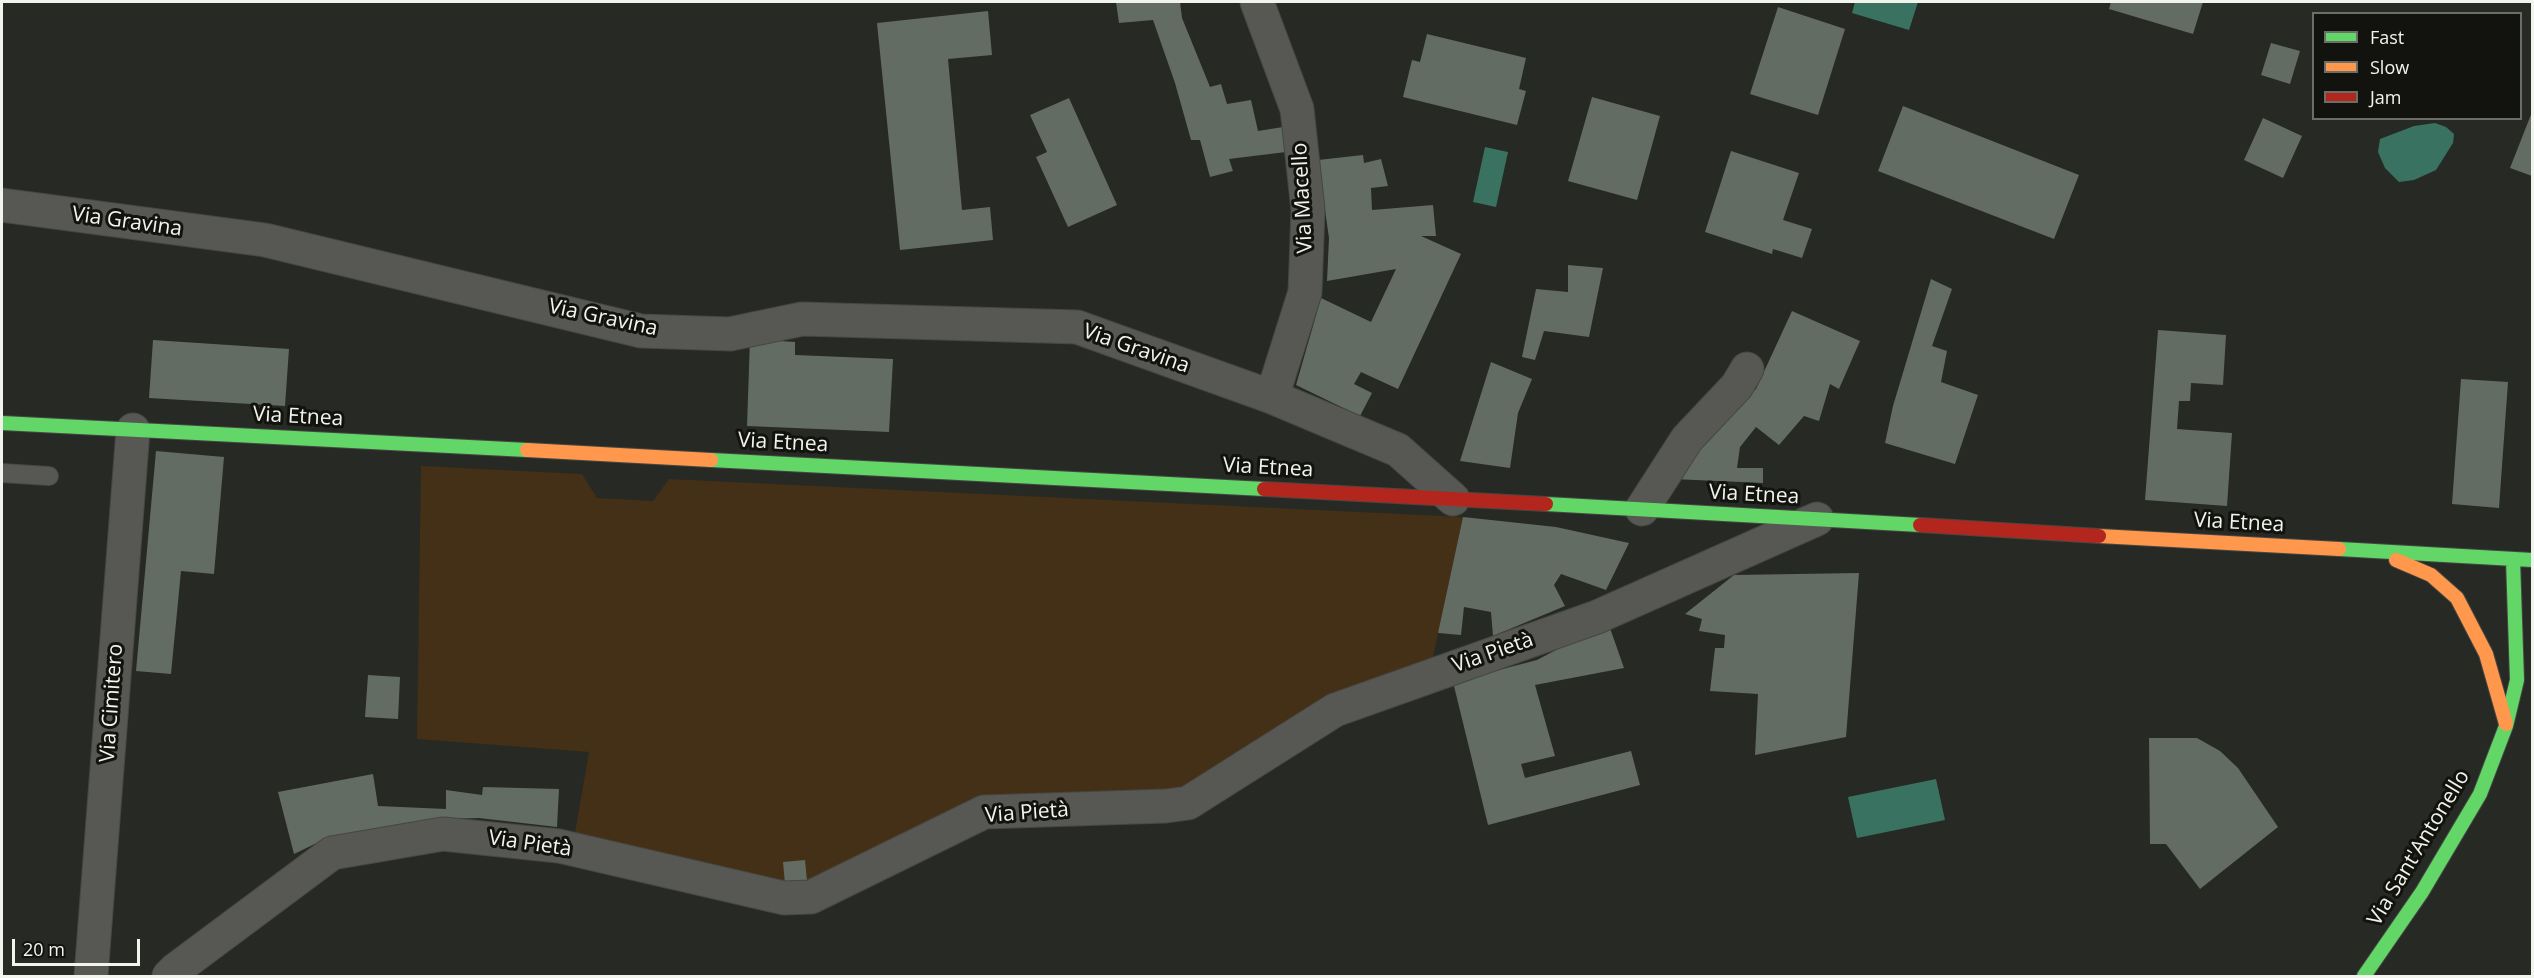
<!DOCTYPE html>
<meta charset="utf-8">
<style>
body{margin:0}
#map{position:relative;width:2534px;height:978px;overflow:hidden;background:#272924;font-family:"Open Sans",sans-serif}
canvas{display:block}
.frame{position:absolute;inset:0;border:3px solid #f1f4ed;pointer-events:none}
.legend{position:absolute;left:2312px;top:12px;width:210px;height:108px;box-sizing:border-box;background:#12130f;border:2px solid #6b6d68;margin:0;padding:8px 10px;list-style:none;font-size:18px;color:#f1f4ed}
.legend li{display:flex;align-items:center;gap:12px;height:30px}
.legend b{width:30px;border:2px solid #6b6d68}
.scale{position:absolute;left:12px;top:939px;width:128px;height:27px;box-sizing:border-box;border:3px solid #f1f4ed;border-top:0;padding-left:8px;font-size:18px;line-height:21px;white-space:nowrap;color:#f1f4ed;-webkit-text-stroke:4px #12130f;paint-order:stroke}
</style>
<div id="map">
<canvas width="2534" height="978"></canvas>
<div class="frame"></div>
<ul class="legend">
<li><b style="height:8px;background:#63d668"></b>Fast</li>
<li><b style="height:8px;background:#ff974d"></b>Slow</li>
<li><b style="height:8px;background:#b3261e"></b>Jam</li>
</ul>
<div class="scale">20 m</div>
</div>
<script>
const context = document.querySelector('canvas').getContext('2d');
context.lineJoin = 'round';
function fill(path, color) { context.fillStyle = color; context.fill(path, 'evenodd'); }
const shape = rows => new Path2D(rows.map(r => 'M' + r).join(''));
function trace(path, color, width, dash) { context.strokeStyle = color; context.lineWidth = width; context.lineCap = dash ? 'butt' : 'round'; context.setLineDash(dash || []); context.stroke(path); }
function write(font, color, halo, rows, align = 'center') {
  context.font = font + ' "Open Sans",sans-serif'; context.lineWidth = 6; context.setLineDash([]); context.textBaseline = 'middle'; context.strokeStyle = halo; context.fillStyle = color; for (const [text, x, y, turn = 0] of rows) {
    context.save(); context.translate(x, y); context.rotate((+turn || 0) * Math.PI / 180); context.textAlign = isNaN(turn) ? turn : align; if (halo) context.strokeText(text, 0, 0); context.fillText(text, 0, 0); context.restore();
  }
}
const green = shape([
 [421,466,582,474,597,498,653,501,669,479,1463,517,1433,657,1328,696,1207,777,1174,792,990,798,807,881,785,884,575,833,589,752,417,739]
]);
const water = shape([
 [1855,2,1918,2,1909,30,1852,13],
 [2435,123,2446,127,2454,134,2453,143,2436,170,2414,180,2399,182,2385,168,2378,152,2380,139,2414,126],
 [1485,147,1508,152,1496,207,1473,202],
 [1936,779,1945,820,1857,838,1848,797]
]);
const building = shape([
 [1116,2,1180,2,1182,18,1210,87,1221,84,1227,104,1251,100,1258,131,1283,127,1286,152,1229,159,1233,171,1210,177,1200,140,1191,140,1175,83,1153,20,1119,23],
 [2111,2,2203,2,2193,34,2109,9],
 [1778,7,1845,29,1818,115,1750,94],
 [988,11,992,55,948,59,962,210,990,207,993,240,900,250,877,23],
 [1427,34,1526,58,1519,89,1526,91,1517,125,1403,97,1412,60,1420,62],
 [2271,43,2300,51,2290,84,2261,75],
 [1592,97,1660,116,1637,200,1568,181],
 [1069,98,1117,205,1068,227,1036,157,1047,152,1030,115],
 [1903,106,2079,175,2054,239,1878,171],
 [2532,112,2532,176,2510,168],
 [2263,118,2302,136,2283,178,2244,160],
 [1731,151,1799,173,1783,220,1812,229,1802,258,1773,249,1772,254,1705,232],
 [1363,155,1364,163,1381,159,1388,186,1371,188,1372,210,1433,205,1436,236,1421,236,1461,254,1398,389,1361,372,1354,384,1372,393,1360,416,1296,385,1321,298,1371,322,1396,269,1327,281,1329,238,1318,160],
 [1568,265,1603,268,1589,337,1544,331,1535,360,1522,357,1536,289,1568,292],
 [1931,279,1952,289,1932,346,1947,351,1941,382,1978,395,1955,464,1885,443,1893,406],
 [1792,311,1860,341,1839,389,1830,384,1819,421,1804,416,1779,445,1756,427,1740,447,1737,468,1763,468,1763,483,1673,479,1698,442,1756,389],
 [2158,330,2226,335,2223,385,2191,383,2190,401,2179,401,2177,429,2232,433,2227,506,2145,500],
 [750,339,795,342,795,355,893,359,889,432,747,426],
 [153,340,289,349,285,406,149,398],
 [1491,362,1532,379,1518,413,1510,468,1460,461],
 [2461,379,2508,382,2499,508,2452,504],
 [156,451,224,457,214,574,181,571,171,674,136,671],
 [1463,517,1556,527,1629,543,1606,590,1561,574,1554,585,1565,606,1493,636,1491,612,1464,607,1461,635,1438,633],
 [1859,573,1846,737,1755,755,1758,694,1710,691,1715,648,1724,648,1725,635,1699,631,1702,619,1685,614,1734,575],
 [1610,628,1624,668,1535,685,1555,756,1521,764,1525,778,1631,751,1640,785,1488,825,1453,682,1537,660,1571,642],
 [368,675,400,677,398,719,365,717],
 [2149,738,2197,738,2220,751,2238,768,2278,827,2200,889,2166,844,2150,844],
 [373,774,378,806,446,809,446,790,482,795,483,787,559,789,557,827,479,818,446,819,325,839,294,854,278,792],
 [805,860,807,881,785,884,783,862]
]);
const lane = shape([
 [2,473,49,476]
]);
const street = shape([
 [1257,2,1297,109,1308,210,1305,292,1272,397],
 [2,205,265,240,641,331,730,334,802,319,1077,327,1272,397,1398,450,1453,499],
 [1642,509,1687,439,1737,386,1747,369],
 [91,976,133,430],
 [169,976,175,970,332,853,443,834,559,846,784,898,811,897,984,812,1166,806,1188,803,1335,710,1597,617,1817,519]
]);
const fast = shape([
 [2,423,527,450],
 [711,460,1264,489],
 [1546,504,1920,525],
 [2339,549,2532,560],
 [2364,976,2422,892,2480,794,2506,726,2517,680,2513,560]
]);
const slow = shape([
 [527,450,711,460],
 [2099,536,2339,549],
 [2396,560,2431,575,2457,598,2486,654,2506,724]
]);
const jam = shape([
 [1264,489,1546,504],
 [1920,525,2099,536]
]);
const streetNames = [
 ["Via Macello",1303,198,-93],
 ["Via Gravina",127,222,8],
 ["Via Gravina",603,318,12],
 ["Via Gravina",1136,349,19],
 ["Via Etnea",298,417,3],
 ["Via Etnea",783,443,3],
 ["Via Etnea",1268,468,3],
 ["Via Etnea",1754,495,3],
 ["Via Etnea",2239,523,3],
 ["Via Pietà",1493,653,-19],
 ["Via Cimitero",112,703,-86],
 ["Via Pietà",1027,813,-4],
 ["Via Pietà",530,844,8],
 ["Via Sant'Antonello",2419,848,-59]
];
fill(green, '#443016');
fill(water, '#3a7261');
fill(building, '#636c62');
trace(lane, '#454743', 20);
trace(street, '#454743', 35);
trace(fast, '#454743', 16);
trace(slow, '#454743', 16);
trace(jam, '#454743', 16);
trace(lane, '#575854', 18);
trace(street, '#575854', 33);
trace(fast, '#63d668', 14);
trace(slow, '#ff974d', 14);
trace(jam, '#b3261e', 14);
write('21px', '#f1f4ed', '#12130f', streetNames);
</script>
